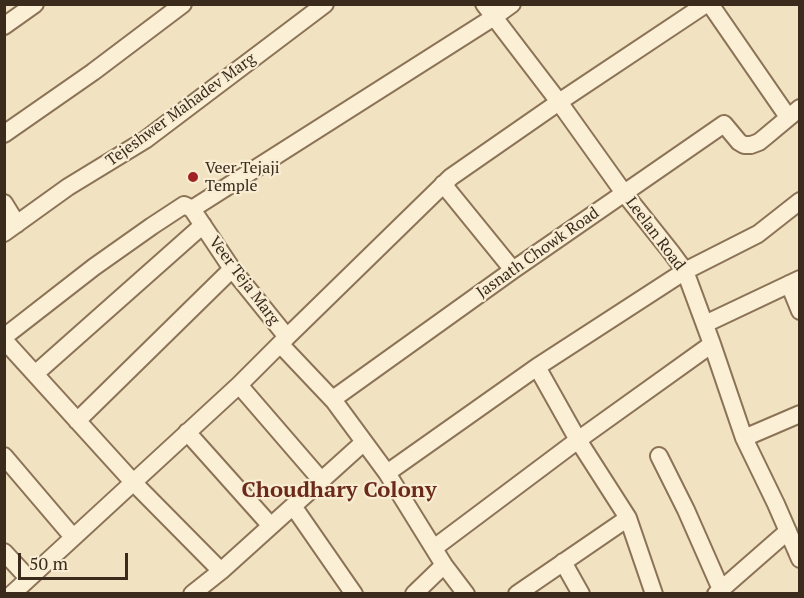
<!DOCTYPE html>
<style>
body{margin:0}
#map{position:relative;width:804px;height:598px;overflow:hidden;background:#f1e3c1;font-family:"PT Serif",serif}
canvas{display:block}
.frame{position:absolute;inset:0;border:6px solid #3b2b1d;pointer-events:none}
.scale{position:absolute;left:18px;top:553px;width:110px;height:27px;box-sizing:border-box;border:3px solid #3b2b1d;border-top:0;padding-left:8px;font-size:18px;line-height:21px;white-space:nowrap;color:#3b2b1d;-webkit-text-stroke:4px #f8edd2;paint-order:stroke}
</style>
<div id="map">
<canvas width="804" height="598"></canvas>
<div class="frame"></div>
<div class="scale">50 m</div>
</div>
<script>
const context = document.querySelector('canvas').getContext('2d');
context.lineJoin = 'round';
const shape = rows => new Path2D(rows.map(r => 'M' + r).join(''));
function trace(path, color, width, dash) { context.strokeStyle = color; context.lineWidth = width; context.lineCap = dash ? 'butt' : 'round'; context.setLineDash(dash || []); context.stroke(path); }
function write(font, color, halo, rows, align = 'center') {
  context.font = font + ' "PT Serif",serif'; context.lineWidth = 4.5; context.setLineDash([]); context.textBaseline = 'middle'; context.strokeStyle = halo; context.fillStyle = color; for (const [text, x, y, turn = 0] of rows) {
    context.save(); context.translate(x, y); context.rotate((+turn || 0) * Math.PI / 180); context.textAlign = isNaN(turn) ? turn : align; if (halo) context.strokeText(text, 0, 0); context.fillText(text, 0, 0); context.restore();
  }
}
const minor = shape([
 [484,4,559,102,624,193,671,252,685,271,712,344,744,438,776,504,800,559],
 [710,4,788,117],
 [4,26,35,4],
 [4,134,93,72,183,4],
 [443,184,513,270],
 [4,203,17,224],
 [192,209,494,17,512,4],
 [4,233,68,187,145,140,325,4],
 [789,284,800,311],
 [705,324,800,279],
 [4,337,94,267,152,226,184,205,192,209,232,269,287,337,280,344,334,401,387,473,444,565,466,594],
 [287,337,451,177,559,102,706,4],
 [4,340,133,482,221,571],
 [35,374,203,225],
 [239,385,321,480],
 [333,399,513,270,724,124,739,142,744,145,751,145,759,142,764,138,800,108],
 [77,421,232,269],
 [187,432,271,526],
 [744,438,800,414],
 [4,456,73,537],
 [659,456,686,510,723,594],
 [387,473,537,367,685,271,758,234,800,201],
 [293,506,354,594],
 [628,518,654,594],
 [434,548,578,440,712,344],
 [4,552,28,578],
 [563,562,581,594],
 [12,594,239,385,280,344],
 [192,594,221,571,364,442],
 [414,594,444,565],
 [517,594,628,518,578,440,537,367],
 [716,594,788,531]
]);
const markers = [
 [193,177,6,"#a02324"]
];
const streetNames = [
 ["Tejeshwer Mahadev Marg",181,110,-36],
 ["Leelan Road",655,234,53],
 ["Jasnath Chowk Road",538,253,-35],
 ["Veer Teja Marg",244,281,53]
];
const poiNames = [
 ["Veer Tejaji",205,168],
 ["Temple",205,186]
];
const districtNames = [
 ["Choudhary Colony",339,491]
];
trace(minor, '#8c7357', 20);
trace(minor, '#fbf0d6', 16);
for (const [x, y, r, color] of markers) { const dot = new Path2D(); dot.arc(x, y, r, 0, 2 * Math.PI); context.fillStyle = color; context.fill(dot); trace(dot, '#f8edd2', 2); }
write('16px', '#3b2b1d', '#f8edd2', streetNames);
write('16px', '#3b2b1d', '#f8edd2', poiNames, 'left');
write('bold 22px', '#6b2a19', '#f8edd2', districtNames);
</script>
